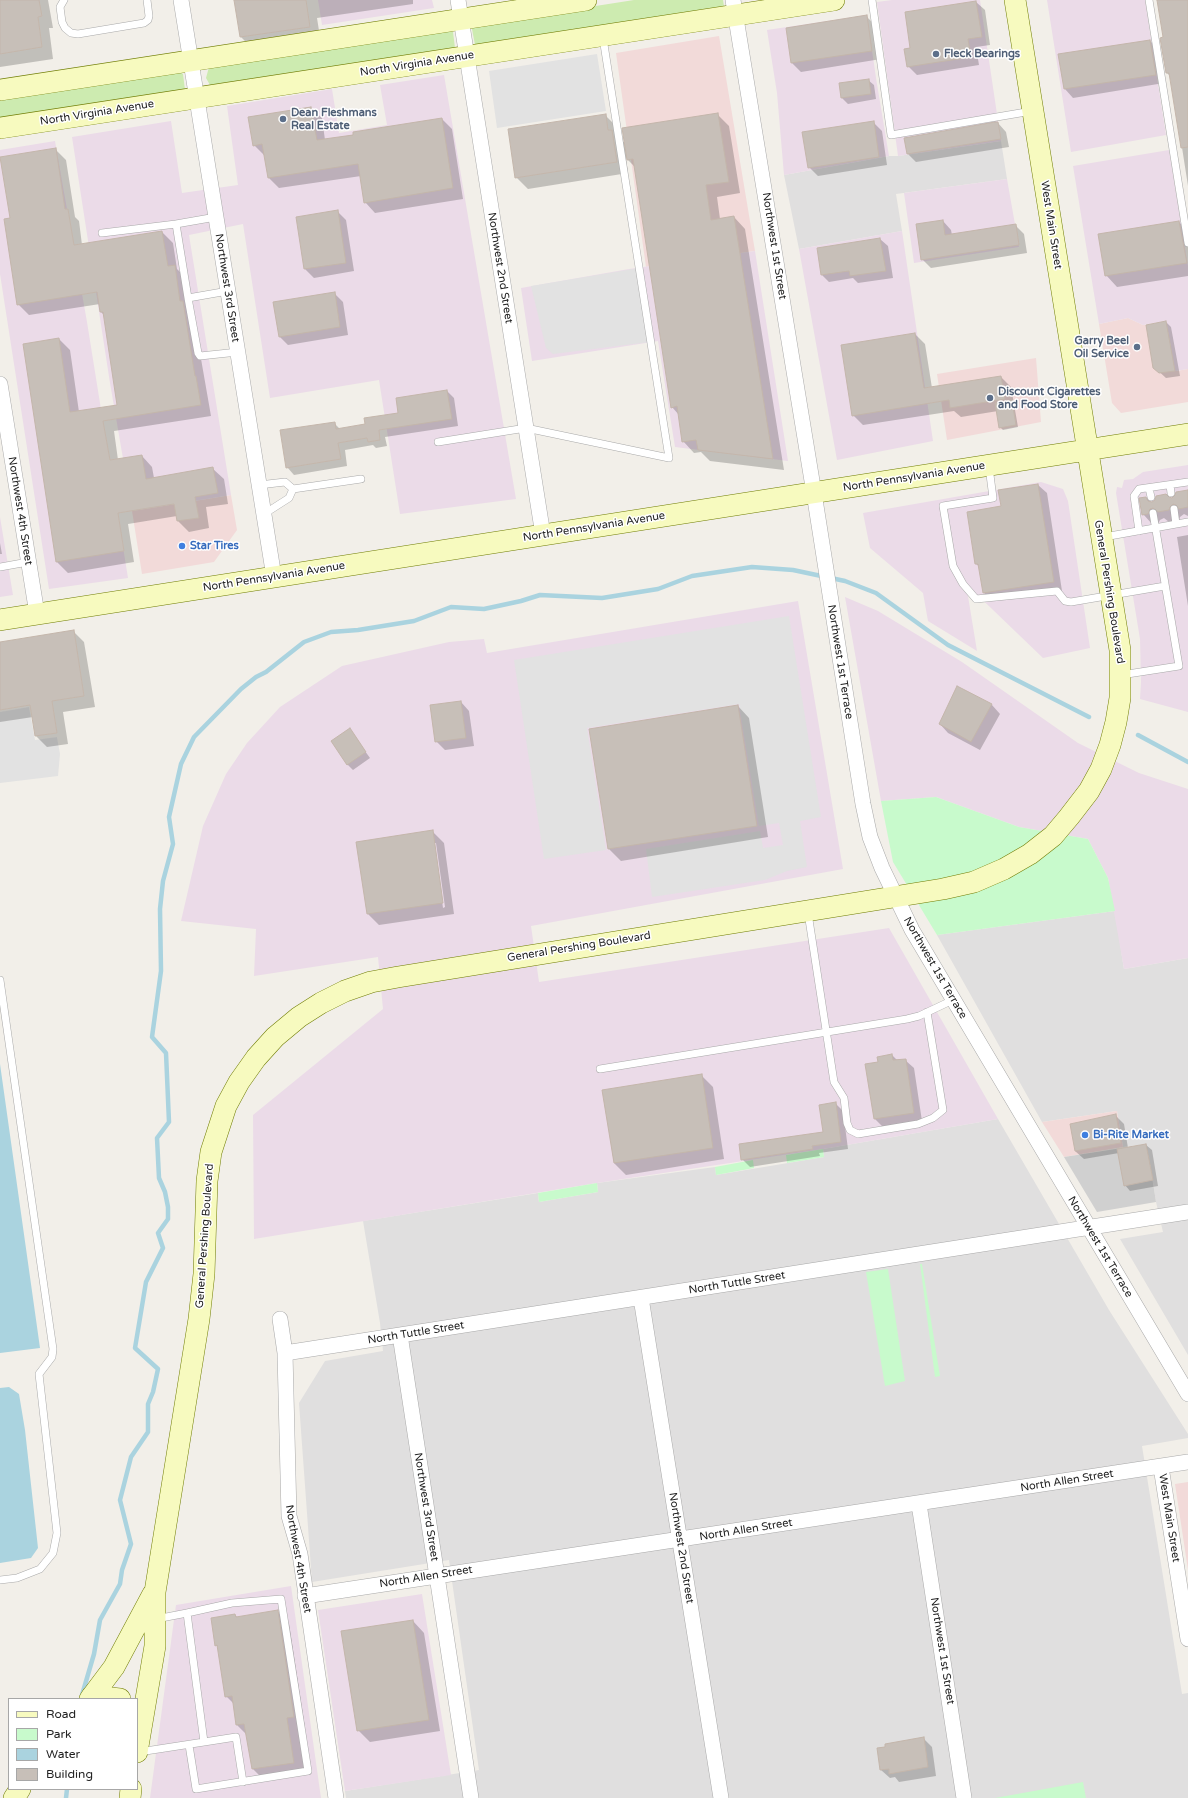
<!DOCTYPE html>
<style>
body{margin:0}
#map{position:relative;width:1188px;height:1798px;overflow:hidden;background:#f2efe9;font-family:"Varela Round",sans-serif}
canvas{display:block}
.legend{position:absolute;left:8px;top:1698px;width:130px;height:92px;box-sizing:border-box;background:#fff;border:1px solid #a7a7a7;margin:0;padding:5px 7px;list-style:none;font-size:12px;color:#222}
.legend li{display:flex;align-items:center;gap:8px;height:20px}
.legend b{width:20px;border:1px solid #a7a7a7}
</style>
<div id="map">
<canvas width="1188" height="1798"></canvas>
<ul class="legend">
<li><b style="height:5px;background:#f7fabf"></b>Road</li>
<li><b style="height:11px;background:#c8facc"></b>Park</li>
<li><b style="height:11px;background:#aad3df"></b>Water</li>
<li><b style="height:11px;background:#c7bfb8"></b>Building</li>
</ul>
</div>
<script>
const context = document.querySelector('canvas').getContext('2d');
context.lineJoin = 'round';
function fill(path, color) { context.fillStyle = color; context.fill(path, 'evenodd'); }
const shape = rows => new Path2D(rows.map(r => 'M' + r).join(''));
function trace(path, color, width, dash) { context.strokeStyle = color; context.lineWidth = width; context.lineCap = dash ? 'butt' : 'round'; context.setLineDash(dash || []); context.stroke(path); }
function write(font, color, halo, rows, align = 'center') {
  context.font = font + ' "Varela Round",sans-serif'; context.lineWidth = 3; context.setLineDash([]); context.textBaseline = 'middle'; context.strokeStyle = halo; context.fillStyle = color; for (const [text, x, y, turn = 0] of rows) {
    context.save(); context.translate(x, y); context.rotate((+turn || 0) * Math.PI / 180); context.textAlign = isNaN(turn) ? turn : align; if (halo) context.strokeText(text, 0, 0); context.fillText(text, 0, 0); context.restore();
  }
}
const residential = shape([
 [1001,141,1007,179,896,194,902,231,799,249,784,175,889,156,898,156],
 [1115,911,1124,969,1188,958,1188,1355,1120,1239,1163,1232,1156,1202,1147,1144,1123,1147,1117,1111,1042,1122,937,935],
 [998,1119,1109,1310,1188,1434,1188,1438,1142,1446,1182,1694,1188,1693,1188,1798,346,1798,345,1791,479,1770,449,1560,312,1582,299,1403,325,1361,383,1351,380,1323,363,1221,538,1193,539,1202,598,1192,597,1183,715,1167,716,1175,824,1157,823,1149]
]);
const commercial = shape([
 [719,36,755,251,646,267,616,53],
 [1128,318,1143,325,1166,321,1176,371,1188,369,1188,402,1121,413,1112,403,1099,324],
 [1036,358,1041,422,947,440,937,374],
 [231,495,237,530,214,562,142,574,132,511],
 [1117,1111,1123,1147,1064,1157,1042,1122],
 [1188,1482,1188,1570,1175,1484]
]);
const industrial = shape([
 [318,0,432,0,434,8,322,25],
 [892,0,980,0,1001,141,898,156,877,2],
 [1047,0,1145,0,1166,135,1071,152],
 [867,15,876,78,889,156,784,175,777,93,767,30],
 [444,75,516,499,400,514,379,380,270,398,243,224,189,235,231,495,132,511,110,383,72,137,171,121,182,193,238,185,227,106,332,89,339,133,387,125,380,85],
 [55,141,87,322,128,578,49,589,0,274,0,150],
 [1169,150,1188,266,1188,369,1175,371,1166,321,1143,325,1128,318,1099,324,1073,166],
 [1007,179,1019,247,914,263,904,193],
 [902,231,933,441,837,460,799,249],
 [755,251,788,461,675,447,658,341,532,361,521,288,629,269],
 [1188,465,1188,712,1140,699,1141,682,1140,639,1116,493,1117,487,1122,488,1124,480,1133,479,1143,472],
 [1041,482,1063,489,1068,501,1090,648,1043,658,966,584,977,651,928,621,923,593,870,548,863,513],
 [0,517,13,595,0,597],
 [845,597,878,611,962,662,1078,743,1139,773,1188,789,1188,958,1124,969,1108,878,1088,839,1019,827,936,797,881,801],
 [798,601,843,869,531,926,539,982,889,928,998,1119,823,1149,597,1183,254,1239,253,1115,383,1009,378,957,254,976,256,929,181,921,203,826,226,774,247,743,280,707,342,666,449,642,484,639,487,653],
 [291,1586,321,1798,150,1798,176,1605],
 [422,1594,451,1775,345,1791,318,1610]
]);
const religious = shape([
 [1147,1144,1156,1202,1097,1212,1064,1157]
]);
const grass = shape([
 [634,0,723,0,724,6,721,9,475,45,472,29,474,25],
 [448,29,453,32,455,48,210,85,206,78,209,67],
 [178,70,183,74,185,90,0,120,0,98]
]);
const park = shape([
 [936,797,1019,827,1088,839,1108,878,1115,911,937,935,893,862,881,801],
 [823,1149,824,1157,787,1163,786,1155],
 [753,1160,754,1168,716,1175,715,1167],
 [597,1183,598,1192,539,1202,538,1193],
 [920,1264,922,1264,940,1376,935,1377],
 [888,1269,905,1381,885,1386,866,1272],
 [1083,1782,1086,1798,995,1798]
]);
const parking = shape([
 [597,54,606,111,497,128,489,71],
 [639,268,650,342,553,354,546,348,531,286],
 [789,616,821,817,800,821,807,867,787,871,765,880,652,897,646,849,760,831,763,848,783,845,779,823,759,826,739,704,587,728,606,850,544,859,514,660],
 [29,707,35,740,57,737,60,754,58,776,0,783,0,712]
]);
const water = shape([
 [0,1064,40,1348,0,1353],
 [9,1387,19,1394,25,1430,38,1548,31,1558,0,1563,0,1388]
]);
const shadow = shape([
 [0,0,48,0,53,28,49,28,53,59,0,67],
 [235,0,413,0,413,4,317,18,320,37,251,47,241,37],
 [1158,0,1188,0,1188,186,1171,77,1167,73,1165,38],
 [976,2,985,10,990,45,976,47,979,65,917,75,908,66,912,49],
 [866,16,875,25,881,59,801,72,792,63,787,29],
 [1150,41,1159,49,1164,83,1073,98,1065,89,1059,55],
 [868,80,874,85,876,99,848,104,842,98,840,84],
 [311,108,322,118,325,140,442,119,452,129,463,199,375,213,365,202,361,176,279,188,269,178,265,156,254,145],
 [717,114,729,126,740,193,717,197,720,219,734,217,745,229,784,470,710,461,701,452,694,453,683,441,679,415,672,407,635,167,626,158,628,173,528,189,516,177,605,115,617,127,618,137,626,144],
 [873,122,882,131,887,165,818,176,809,167],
 [998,123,1006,132,1009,147,916,162,907,153],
 [55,149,66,160,75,217,79,221,82,245,162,232,173,243,177,269,185,277,193,313,211,416,114,431,118,460,142,456,152,467,154,478,213,469,224,479,228,504,206,507,209,528,189,532,178,521,177,516,128,524,134,562,68,573,57,562,59,339,70,350,79,412,118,406,104,315,101,312,100,304,29,315,18,304,11,218],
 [337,211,346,220,354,271,314,278,305,269,297,218],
 [943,221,951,230,952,235,1016,226,1024,234,1027,253,931,268,922,259],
 [1179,222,1188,231,1188,276,1117,287,1106,275],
 [880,239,888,246,893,278,858,283,853,278,829,282,822,275],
 [334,293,343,302,348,335,288,345,279,336],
 [1166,322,1171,327,1180,376,1166,378,1154,367],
 [915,334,925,344,932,388,1001,377,1011,387,1018,427,1003,430,1000,427,998,411,961,417,954,411,863,425,853,415],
 [447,391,454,398,458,426,385,437,387,446,376,448,373,445,345,450,347,466,294,475,287,467,334,423,340,429,366,425,399,414],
 [1038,485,1047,493,1062,591,992,601,984,593,980,567,976,564,1002,507],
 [1188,491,1188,516,1184,514,1180,517,1179,520,1169,522,1164,518,1160,520,1158,524,1153,525,1143,514,1146,498,1152,503,1172,499],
 [1188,535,1188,606,1177,537],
 [0,543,2,554,0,554],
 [73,631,84,642,95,707,63,712,68,744,47,747,36,736,33,717,0,722,0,643],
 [957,687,992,705,1000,714,980,750,948,733,940,724],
 [461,702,469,711,474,746,445,750,436,741],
 [738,706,749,718,768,837,621,861,609,849,590,730],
 [349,729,370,758,353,770,347,764],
 [432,831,444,843,454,914,379,925,368,914],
 [434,843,436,843,445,907,443,908],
 [892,1055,898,1061,905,1060,914,1068,922,1121,884,1128,875,1119,866,1065,879,1063],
 [701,1075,713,1087,724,1159,626,1175,614,1163,603,1091],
 [835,1103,843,1111,848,1149,819,1153,820,1156,750,1167,742,1159,824,1132],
 [1116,1116,1124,1124,1128,1148,1146,1145,1152,1150,1158,1186,1130,1191,1125,1185,1119,1153,1084,1159,1075,1151],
 [277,1611,289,1623,305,1728,298,1729,305,1774,264,1780,253,1769,247,1735,237,1725,234,1704,226,1696,219,1648,216,1645,235,1615,238,1618],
 [413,1621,424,1633,440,1731,370,1742,358,1730],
 [923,1738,932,1747,936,1776,899,1782,895,1777,890,1778,881,1770]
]);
const stream = shape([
 [1138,735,1188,762],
 [82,1695,94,1654,100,1620,120,1584,122,1570,131,1544,120,1500,131,1457,148,1432,148,1404,153,1392,158,1369,135,1348,146,1282,163,1248,158,1233,168,1219,168,1207,165,1192,159,1178,157,1138,169,1122,166,1053,152,1037,161,971,160,909,163,881,173,844,169,817,181,764,194,737,241,689,256,677,266,672,304,642,331,632,358,630,414,621,451,607,484,609,521,601,540,595,602,598,658,589,692,576,752,567,793,570,845,581,876,593,948,645,1089,717],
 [66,1798,67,1789]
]);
const building = shape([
 [0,0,39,0,42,16,38,17,42,47,0,54,0,0],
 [234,0,306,0,310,27,240,37,234,0],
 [1157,0,1188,0,1188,147,1181,148,1169,73,1166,73,1160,38,1163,37,1157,0],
 [976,1,982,37,968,39,971,57,907,67,904,49,910,48,905,12,976,1],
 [867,15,872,51,791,63,786,28,867,15],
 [1150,40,1156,75,1064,89,1058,54,1150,40],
 [869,79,871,94,841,98,839,83,869,79],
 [311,107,317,140,353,135,353,132,442,118,453,188,364,203,358,164,268,178,262,144,253,146,248,117,311,107],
 [718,113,729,182,706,185,711,220,734,216,773,459,698,450,696,440,682,442,677,406,671,408,633,159,627,160,622,128,718,113],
 [606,114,608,130,612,130,617,162,515,178,508,129,606,114],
 [874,121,879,157,808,168,802,132,874,121],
 [995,122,998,122,1001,139,907,154,904,138,995,122],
 [56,148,65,209,68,209,74,245,162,231,168,266,175,265,180,301,183,301,195,376,196,376,201,405,103,421,110,460,142,455,146,479,213,467,218,493,195,497,199,518,177,521,174,504,118,513,124,551,56,562,23,344,59,338,70,412,117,405,103,312,100,312,97,292,17,305,4,219,10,218,0,157,56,148],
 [338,210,346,263,304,269,296,217,338,210],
 [943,220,945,235,1016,224,1019,245,921,260,916,224,943,220],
 [1179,221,1187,263,1105,276,1098,234,1179,221],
 [880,238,886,271,850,276,849,271,821,275,817,248,880,238],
 [335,292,340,327,279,337,273,302,335,292],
 [1166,321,1175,371,1159,373,1153,368,1146,325,1166,321],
 [915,333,924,388,1001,376,1005,399,950,408,949,400,852,416,841,345,915,333],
 [447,390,452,419,379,430,380,440,368,442,367,438,338,443,341,459,286,468,280,430,335,422,336,429,365,424,364,418,398,413,396,398,447,390],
 [1012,400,1016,425,999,428,995,403,1012,400],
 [1038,484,1054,582,983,593,978,564,975,564,967,512,1001,506,998,490,1038,484],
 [1188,490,1188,507,1179,509,1176,505,1173,504,1170,507,1169,510,1158,512,1153,508,1150,509,1148,514,1142,515,1139,498,1146,497,1148,501,1152,502,1155,500,1156,496,1166,494,1169,497,1172,498,1175,495,1176,492,1188,490],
 [74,630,84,696,52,701,57,733,35,736,30,705,0,710,0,642,74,630],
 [957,686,992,704,971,742,939,724,957,686],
 [461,701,466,738,435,742,430,705,461,701],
 [738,705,757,826,608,849,589,729,738,705],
 [350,728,366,752,347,765,331,741,350,728],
 [433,830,443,903,367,914,356,842,433,830],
 [892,1054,893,1060,906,1059,914,1113,874,1119,865,1064,878,1062,877,1057,892,1054],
 [702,1074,713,1148,614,1163,602,1090,702,1074],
 [836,1102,841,1142,812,1146,813,1149,741,1160,739,1144,823,1132,819,1105,836,1102],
 [1116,1114,1121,1143,1075,1151,1070,1124,1116,1114],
 [1146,1144,1153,1180,1124,1186,1117,1149,1146,1144],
 [278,1610,294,1717,287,1718,294,1763,252,1769,244,1724,236,1725,232,1696,225,1697,217,1645,215,1646,211,1618,235,1614,236,1617,278,1610],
 [413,1620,429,1720,357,1731,341,1631,413,1620],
 [924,1737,928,1767,889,1774,889,1769,880,1770,877,1748,885,1747,885,1744,924,1737]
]);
const service = shape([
 [64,0,60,7,62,22,65,28,71,33,78,34,144,23,148,20,149,16,147,0],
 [872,0,891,135,1032,111],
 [1149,0,1188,243],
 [102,233,176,224],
 [228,291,188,298,198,353,200,356,238,352],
 [188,298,176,224,216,217],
 [438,442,526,428,669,458,603,38],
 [989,467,993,498,943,506,953,566,963,584,976,599,1057,591,1065,601,1071,602,1165,586],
 [259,485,285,482,293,489,289,498,264,514],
 [1170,485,1171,493],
 [1149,488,1151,497],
 [293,489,361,479],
 [1174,509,1176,524],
 [1139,531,1134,496,1139,489,1188,482],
 [1104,537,1188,522],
 [0,567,28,562],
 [1121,675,1179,666,1153,513],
 [808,913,834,1082,844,1098,847,1123,850,1130,858,1134,918,1124,933,1118,943,1110,927,1012],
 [0,980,53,1349,52,1357,39,1374,57,1533,53,1553,40,1569,17,1578,0,1580],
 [600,1069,907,1019,919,1016,953,1000],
 [187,1613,232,1603,281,1599,308,1771,196,1789,189,1745],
 [204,1742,236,1737,243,1782],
 [139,1752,204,1742,187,1613,156,1619]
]);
const minor = shape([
 [181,0,274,577],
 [458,0,543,535],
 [733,0,814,493,863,804,870,837,882,868,912,930,1188,1394],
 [0,384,37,614],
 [641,1298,721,1798],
 [280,1319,285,1353,289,1516,300,1554,336,1798],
 [400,1335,471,1798],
 [285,1353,1188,1212],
 [1161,1467,1188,1639],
 [919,1504,964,1798],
 [305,1596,1188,1462]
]);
const secondary = shape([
 [0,90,586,0],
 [0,128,834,0],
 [0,620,1188,434],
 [92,1696,120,1699],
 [90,1699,114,1667,153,1594],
 [137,1752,155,1646,155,1592,199,1319,204,1274,207,1181,211,1152,226,1106,239,1082,256,1058,275,1037,299,1017,321,1003,345,991,371,982,398,977,943,889,974,882,1004,869,1030,854,1053,836,1069,817,1089,791,1101,769,1110,745,1116,722,1120,698,1120,650,1015,0],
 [14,1798,20,1789],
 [130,1798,131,1789]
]);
const markers = [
 [936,54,4,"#5c6f8a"],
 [283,119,4,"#5c6f8a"],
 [1137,347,4,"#5c6f8a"],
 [990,398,4,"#5c6f8a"],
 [182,546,4,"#3f7fe0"],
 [1085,1135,4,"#3f7fe0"]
];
const serviceNames = [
 ["Fleck Bearings",944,54],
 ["Dean Fleshmans",291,113],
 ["Real Estate",291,126],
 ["Garry Beel",1129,341,"right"],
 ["Oil Service",1129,354,"right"],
 ["Discount Cigarettes",998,392],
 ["and Food Store",998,405]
];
const streetNames = [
 ["North Virginia Avenue",417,64,-9],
 ["North Virginia Avenue",97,113,-9],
 ["West Main Street",1051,225,81],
 ["Northwest 1st Street",774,246,81],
 ["Northwest 2nd Street",500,268,81],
 ["Northwest 3rd Street",227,288,81],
 ["North Pennsylvania Avenue",914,477,-9],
 ["Northwest 4th Street",20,511,81],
 ["North Pennsylvania Avenue",594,527,-9],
 ["North Pennsylvania Avenue",274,577,-9],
 ["General Pershing Boulevard",1109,592,81],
 ["Northwest 1st Terrace",840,662,81],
 ["General Pershing Boulevard",579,947,-9],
 ["Northwest 1st Terrace",935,968,60],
 ["General Pershing Boulevard",205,1236,-86],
 ["Northwest 1st Terrace",1100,1247,59],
 ["North Tuttle Street",737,1283,-9],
 ["North Tuttle Street",416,1333,-9],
 ["North Allen Street",1067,1481,-9],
 ["Northwest 3rd Street",426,1507,81],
 ["West Main Street",1169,1518,81],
 ["North Allen Street",746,1530,-9],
 ["Northwest 2nd Street",681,1548,81],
 ["Northwest 4th Street",298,1559,80],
 ["North Allen Street",426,1577,-9],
 ["Northwest 1st Street",942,1651,81]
];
const shopNames = [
 ["Star Tires",190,546],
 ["Bi-Rite Market",1093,1135]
];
fill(residential, '#e0dfdf');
fill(commercial, '#f2dad9');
fill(industrial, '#ebdbe8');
fill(religious, '#d0d0d0');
fill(grass, '#cdebb0');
fill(park, '#c8facc');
fill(parking, '#e2e2e2');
fill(water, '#aad3df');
fill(shadow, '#0003');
trace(stream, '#aad3df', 4.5);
fill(building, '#c7bfb8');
trace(building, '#c4b6ab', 1);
trace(service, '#a9a9a9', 8);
trace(minor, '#a9a9a9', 16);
trace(secondary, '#707d05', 22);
trace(service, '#fff', 7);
trace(minor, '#fff', 15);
trace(secondary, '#f7fabf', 21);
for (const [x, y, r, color] of markers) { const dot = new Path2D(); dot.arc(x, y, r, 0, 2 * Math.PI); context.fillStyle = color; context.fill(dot); trace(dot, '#fff', 1.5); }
write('bold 11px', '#4e5e75', '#fff', serviceNames, 'left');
write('11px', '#222', '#fff', streetNames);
write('bold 11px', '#366cbe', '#fff', shopNames, 'left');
</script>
